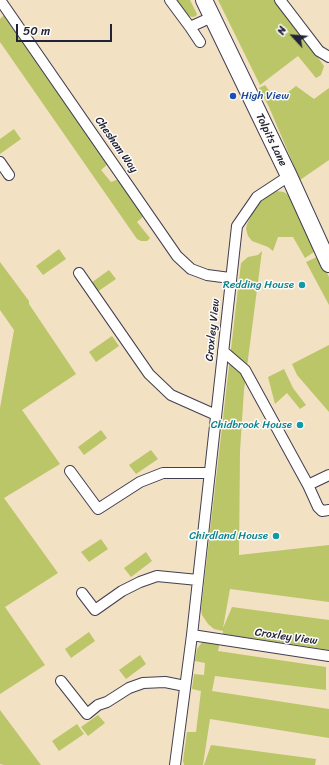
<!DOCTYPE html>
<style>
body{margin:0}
#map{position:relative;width:329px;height:765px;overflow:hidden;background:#f3e1c4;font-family:Sriracha,sans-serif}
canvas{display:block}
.north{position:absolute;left:273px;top:16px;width:40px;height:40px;-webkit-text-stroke:3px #fdfcf7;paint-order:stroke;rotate:296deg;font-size:11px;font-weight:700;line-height:16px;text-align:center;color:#22223b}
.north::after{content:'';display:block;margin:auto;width:14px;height:18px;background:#22223b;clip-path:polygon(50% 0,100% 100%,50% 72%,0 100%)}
.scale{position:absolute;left:16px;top:24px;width:96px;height:18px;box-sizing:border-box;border:2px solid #22223b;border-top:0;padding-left:5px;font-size:12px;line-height:14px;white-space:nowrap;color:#22223b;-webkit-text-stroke:3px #fdfcf7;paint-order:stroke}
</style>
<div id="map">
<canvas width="329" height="765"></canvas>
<div class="north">N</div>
<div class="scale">50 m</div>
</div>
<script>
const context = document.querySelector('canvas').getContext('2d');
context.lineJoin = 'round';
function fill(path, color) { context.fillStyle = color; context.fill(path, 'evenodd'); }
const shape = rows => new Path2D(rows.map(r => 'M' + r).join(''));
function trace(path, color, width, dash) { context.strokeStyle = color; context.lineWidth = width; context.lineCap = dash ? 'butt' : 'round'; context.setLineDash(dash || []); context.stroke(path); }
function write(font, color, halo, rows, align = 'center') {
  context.font = font + ' Sriracha,sans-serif'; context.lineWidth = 3; context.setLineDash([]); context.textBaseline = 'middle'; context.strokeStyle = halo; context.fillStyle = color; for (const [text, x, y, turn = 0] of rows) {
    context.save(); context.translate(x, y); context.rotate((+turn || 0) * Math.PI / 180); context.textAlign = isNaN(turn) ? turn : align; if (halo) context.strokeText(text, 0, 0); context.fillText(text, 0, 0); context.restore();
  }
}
const green = shape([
 [173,0,190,0,197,14,196,16,193,17,187,16],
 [218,0,277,0,324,66,321,75,316,78,298,56,260,85],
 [4,15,108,164,101,170,111,182,119,179,145,215,137,222,150,238,147,241,141,241,137,239,0,42,0,19],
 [265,85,277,101,296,86,314,99,329,88,329,160,300,180,269,107,259,88],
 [14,129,21,139,0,154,0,139],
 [276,191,284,192,291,197,317,250,305,258,293,237,278,237,273,251,268,247,252,241,248,236,246,229,247,224,255,208,264,197,270,192],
 [59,249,66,259,43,275,36,266],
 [262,251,244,390,240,451,239,555,329,545,329,602,230,589,223,628,232,607,329,620,329,650,223,634,223,631,214,629,208,624,202,615,201,610,225,401,241,263,248,257,258,255],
 [319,256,329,277,329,305,306,262],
 [0,262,29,301,29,304,76,374,22,410,60,464,4,498,58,573,5,607,45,665,0,694,0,408,14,330,0,310],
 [109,270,116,279,97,292,91,283],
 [112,336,119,346,96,362,89,352],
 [329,345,329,412,297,375,292,364],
 [284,369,293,388,306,405,300,409,287,393,275,404,268,377],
 [101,430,107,438,84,455,78,447],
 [151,450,158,459,136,474,129,465],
 [101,539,108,549,89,562,81,552],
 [146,552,152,561,131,577,124,568],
 [89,632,95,641,71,658,65,649],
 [203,641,220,641,218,651,326,667,326,690,215,676,212,691,329,709,329,738,210,719,203,765,184,765,183,761,187,732,196,732,201,691,192,689,194,674,204,675,205,663,195,661,197,649],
 [140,655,146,664,126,679,119,670],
 [0,710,41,765,4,765,0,764],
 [98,715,105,723,88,736,81,727],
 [77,724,84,734,59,751,52,741],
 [211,745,316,759,315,765,204,765]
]);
const minor = shape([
 [0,0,177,256,191,269,207,275,230,278],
 [170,0,190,27,212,17],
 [280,0,319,51,329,57],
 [190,27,200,42],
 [0,162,9,175],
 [79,273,149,374,171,395,216,415],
 [223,351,245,370,308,485,318,507,322,511,329,510],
 [70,471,98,509,140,482,163,473,210,473],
 [308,485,329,475],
 [82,593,95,610,122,591,140,582,157,576,198,580],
 [192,635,329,656],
 [61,681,87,714,98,705,107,702,129,688,143,683,165,682,185,686],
 [175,765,192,635,237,226,257,197,289,176]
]);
const primary = shape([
 [204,0,289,176,329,264]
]);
const markers = [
 [233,96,4,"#1a4fb4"],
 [302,285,4,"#0f9aa8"],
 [300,425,4,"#0f9aa8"],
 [276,536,4,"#0f9aa8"]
];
const transitNames = [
 ["High View",241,96]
];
const streetNames = [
 ["Tolpits Lane",271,140,64],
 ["Chesham Way",116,145,55],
 ["Croxley View",213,330,-84],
 ["Croxley View",286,637,8]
];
const cultureNames = [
 ["Redding House",294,285],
 ["Chidbrook House",292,425],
 ["Chirdland House",268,536]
];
fill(green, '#bac668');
trace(minor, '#413f50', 12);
trace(primary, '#413f50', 18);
trace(minor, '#fff', 10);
trace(primary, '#fff', 16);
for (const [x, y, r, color] of markers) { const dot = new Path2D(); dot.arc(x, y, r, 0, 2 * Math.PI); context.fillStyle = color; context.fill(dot); trace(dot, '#fdfcf7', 1.5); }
write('11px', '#164399', '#fdfcf7', transitNames, 'left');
write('11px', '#22223b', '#fdfcf7', streetNames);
write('11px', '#0d838f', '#fdfcf7', cultureNames, 'right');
</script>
